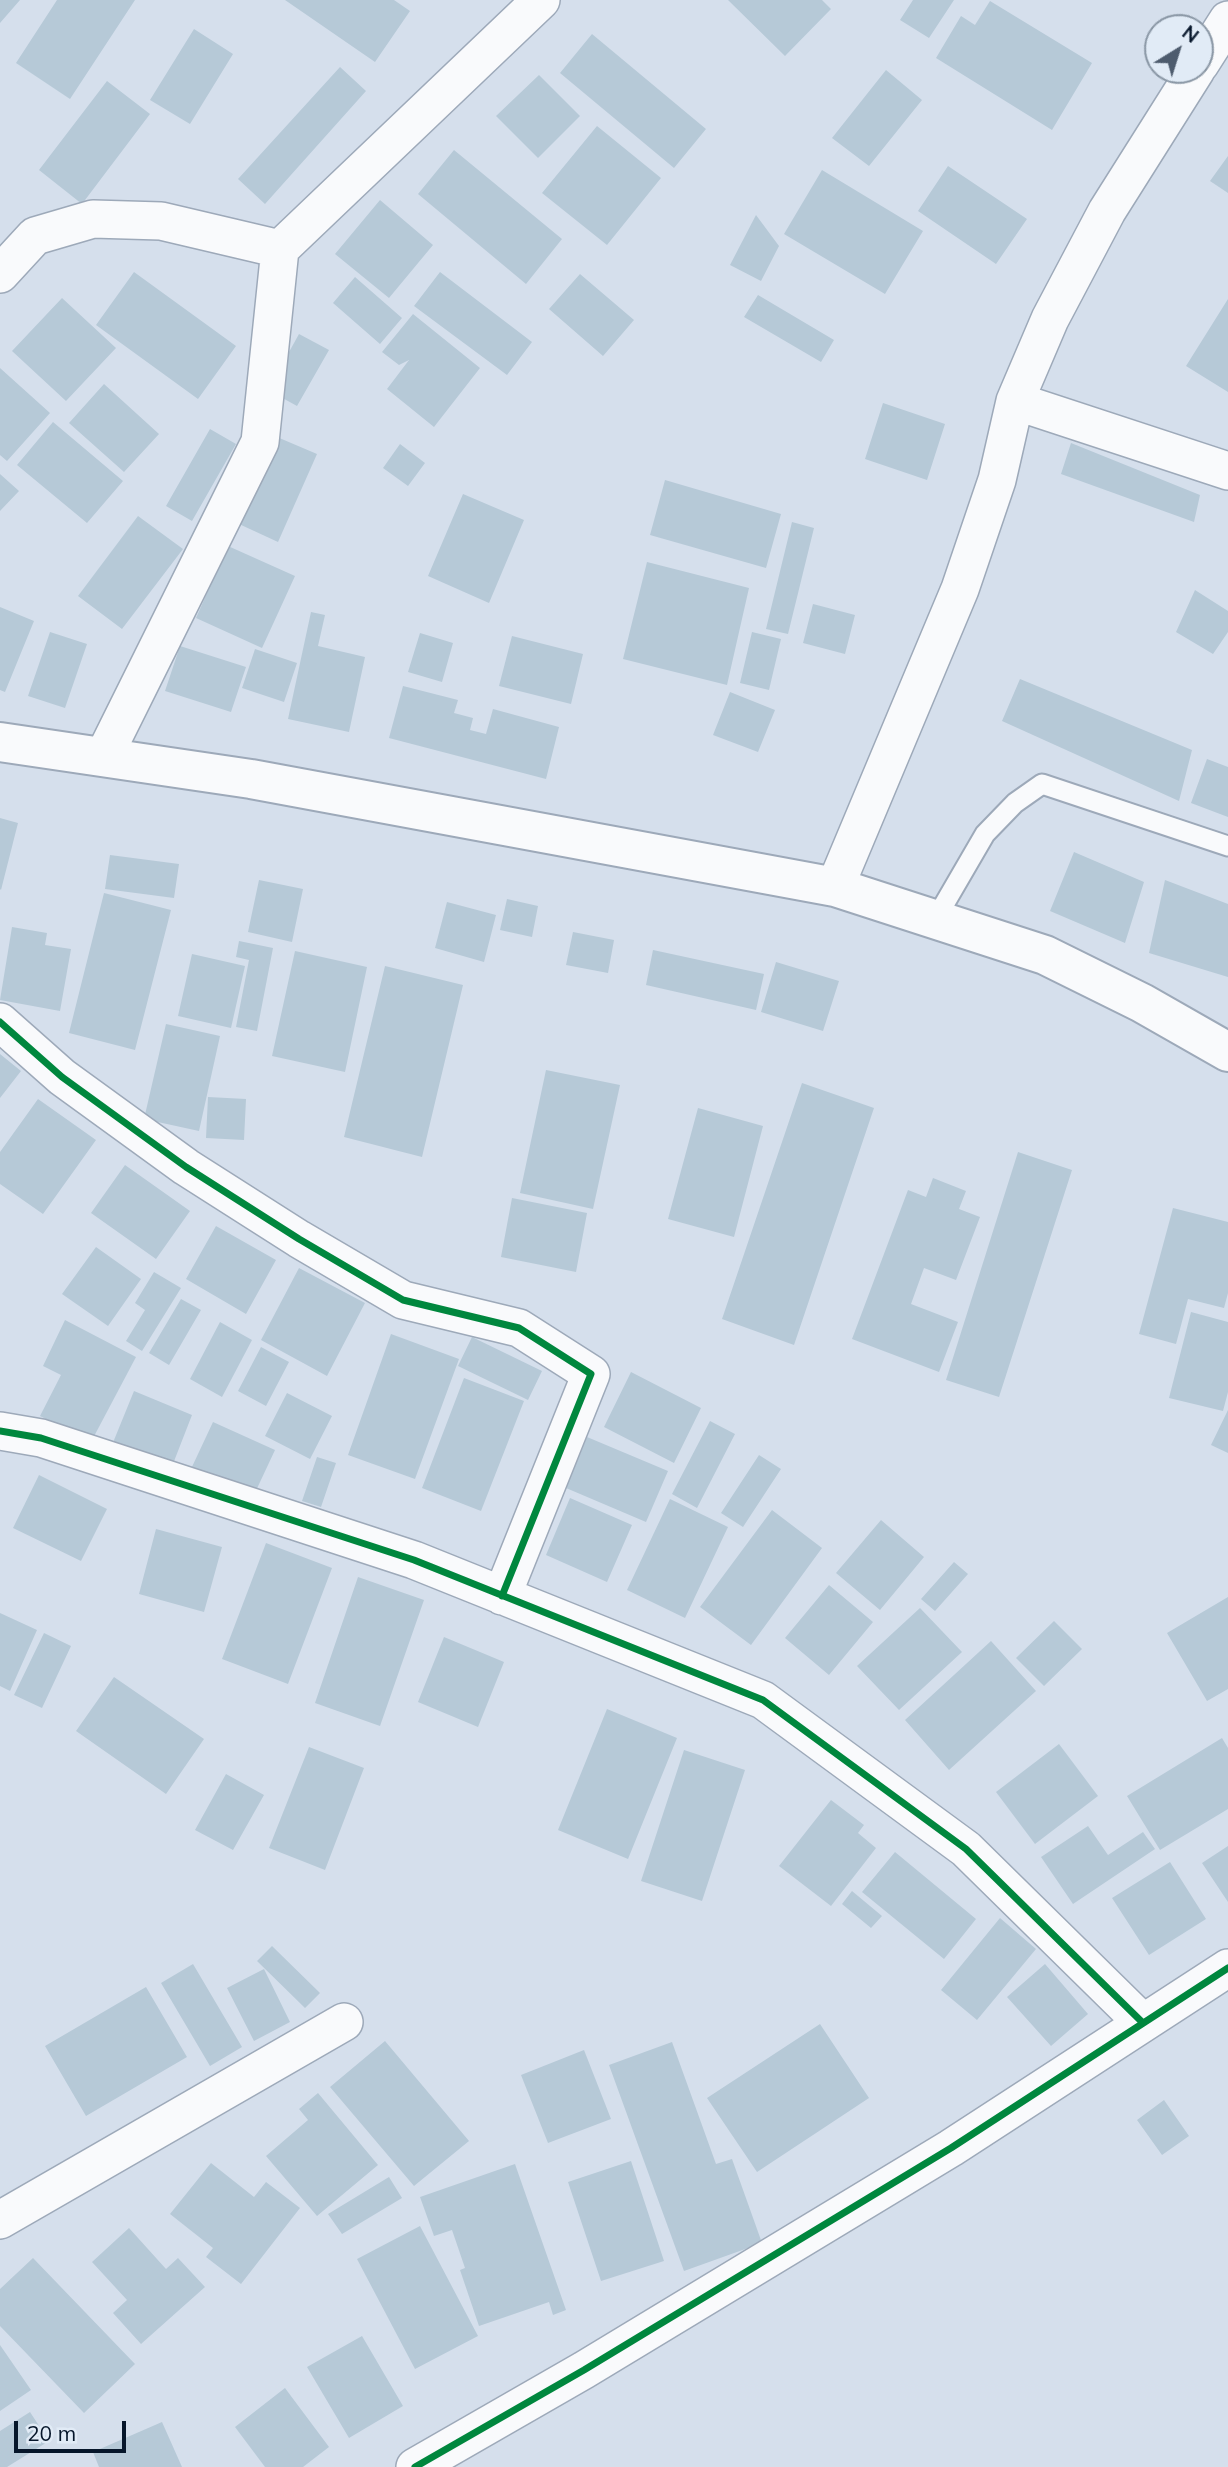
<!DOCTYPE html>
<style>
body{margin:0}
#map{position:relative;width:1228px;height:2467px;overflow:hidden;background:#d5dfec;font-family:Mulish,sans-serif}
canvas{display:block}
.north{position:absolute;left:1144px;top:14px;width:70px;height:70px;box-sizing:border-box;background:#e1ebf6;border:2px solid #8996a4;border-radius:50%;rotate:38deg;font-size:19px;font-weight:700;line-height:28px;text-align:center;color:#06162a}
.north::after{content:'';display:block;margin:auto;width:24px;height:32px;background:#4e5c6e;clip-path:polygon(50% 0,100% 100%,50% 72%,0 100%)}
.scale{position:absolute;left:14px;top:2421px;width:112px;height:32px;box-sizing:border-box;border:4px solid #06162a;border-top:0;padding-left:9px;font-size:21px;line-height:24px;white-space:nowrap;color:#06162a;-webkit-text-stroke:5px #e1ebf6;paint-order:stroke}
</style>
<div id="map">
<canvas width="1228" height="2467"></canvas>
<div class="north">N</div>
<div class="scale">20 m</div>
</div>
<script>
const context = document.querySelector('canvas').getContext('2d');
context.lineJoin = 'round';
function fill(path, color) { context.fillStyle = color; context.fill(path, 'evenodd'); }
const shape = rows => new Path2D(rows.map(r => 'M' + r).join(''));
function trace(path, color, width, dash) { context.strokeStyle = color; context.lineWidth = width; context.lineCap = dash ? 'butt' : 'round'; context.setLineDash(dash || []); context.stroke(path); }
const building = shape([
 [0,0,20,0,0,23],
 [57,0,135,0,70,99,16,63],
 [285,0,394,0,410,11,375,62],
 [728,0,822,0,831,9,785,56],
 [913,0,954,0,929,38,900,20],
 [990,1,1092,63,1052,130,936,58,961,16,975,25],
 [194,29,233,54,190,124,150,100],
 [592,34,706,129,674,168,560,73],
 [340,67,366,91,265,204,238,179],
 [886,70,922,100,869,166,832,138],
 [539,75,580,116,538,158,496,116],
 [107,81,150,114,82,204,39,170],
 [597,126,661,178,607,245,542,193],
 [454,150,562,239,526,284,418,194],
 [1228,156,1228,193,1210,181],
 [948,166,1027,219,996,264,918,211],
 [822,170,923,231,885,294,784,234],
 [380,200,433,245,389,298,335,254],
 [756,215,779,246,761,281,730,265],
 [134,272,236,346,198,399,96,325],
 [440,272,532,342,507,375,414,306],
 [580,274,634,320,603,356,549,309],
 [355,277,402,318,380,344,333,303],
 [758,295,834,340,821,362,744,317],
 [62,298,116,348,66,401,12,351],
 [1228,299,1228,392,1186,366],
 [413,314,480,368,434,427,387,389,409,360,399,365,382,352],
 [299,334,329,350,297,406,268,390],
 [0,368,50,413,7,461,0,455],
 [104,384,159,434,124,472,69,423],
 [883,403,945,424,927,480,865,459],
 [53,422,123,481,87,523,17,465],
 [210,429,236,444,192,521,166,506],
 [277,437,317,454,278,542,239,524],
 [1071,443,1200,495,1194,522,1061,474],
 [400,444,425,463,408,486,383,468],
 [0,474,19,491,0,511],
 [665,480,781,514,766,568,650,535],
 [463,494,524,520,489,603,428,576],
 [138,516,183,549,122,629,78,596],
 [792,522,814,528,788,634,766,629],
 [228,546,295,576,262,648,196,618],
 [647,562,749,588,727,685,623,659],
 [1195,590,1228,611,1228,632,1213,654,1176,632],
 [813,604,855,615,845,654,803,643],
 [0,607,34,621,5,692,0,690],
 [311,612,325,615,318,646,365,657,349,732,288,719],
 [50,632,87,644,65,708,28,696],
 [752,632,781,639,769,690,740,683],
 [420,633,453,643,442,682,408,672],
 [512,636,583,654,571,704,499,686],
 [180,646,246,667,231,712,165,691],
 [255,649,297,663,284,702,242,688],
 [1020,679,1192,750,1179,801,1002,721],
 [403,686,458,700,454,713,473,718,470,730,486,734,493,709,559,727,546,779,389,738],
 [730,692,775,710,758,752,713,735],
 [1207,759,1228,767,1228,817,1191,803],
 [0,818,18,823,1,890,0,889],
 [1074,852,1144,882,1125,943,1050,911],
 [110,855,179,864,174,898,105,889],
 [259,880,303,889,292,942,248,932],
 [1165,880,1228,904,1228,977,1149,953],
 [104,893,171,910,135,1050,69,1033],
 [507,899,538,906,532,937,500,930],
 [447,902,496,915,484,962,435,948],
 [12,927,47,933,45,945,71,949,60,1011,0,1000],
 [573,932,614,940,608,973,566,965],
 [239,941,273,948,257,1031,236,1027,249,960,236,957],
 [653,950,764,974,756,1010,646,985],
 [295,951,367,967,345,1072,272,1056],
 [192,954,245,966,231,1028,178,1016],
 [776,962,839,981,823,1031,761,1012],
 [385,966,463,985,422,1157,344,1137],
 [166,1024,220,1036,199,1131,144,1119],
 [0,1054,21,1071,0,1098],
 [546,1070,620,1085,593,1209,520,1193],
 [802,1083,874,1108,794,1345,722,1319],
 [208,1097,246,1099,244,1140,206,1138],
 [38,1099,96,1140,43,1214,0,1184,0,1152],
 [698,1108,763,1126,734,1237,668,1219],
 [1018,1152,1072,1170,999,1397,946,1380],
 [125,1165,190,1211,156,1259,91,1213],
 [933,1178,966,1191,959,1209,980,1217,956,1280,924,1268,911,1304,958,1322,939,1372,852,1339,908,1190,926,1197],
 [512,1198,587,1213,576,1272,501,1257],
 [1173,1208,1228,1222,1228,1293,1224,1308,1188,1299,1176,1344,1139,1334],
 [216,1226,276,1260,246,1314,186,1279],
 [96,1247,141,1279,108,1326,62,1294],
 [299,1268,365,1303,327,1376,261,1340],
 [154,1272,181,1288,142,1351,126,1341,145,1310,135,1303],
 [181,1299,201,1310,169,1365,149,1353],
 [1191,1312,1228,1322,1228,1392,1223,1411,1169,1398],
 [65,1320,136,1357,91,1442,40,1416,61,1375,43,1366],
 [220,1322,252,1340,222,1397,190,1379],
 [391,1334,459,1359,415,1479,348,1455],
 [472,1337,542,1371,528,1400,458,1366],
 [261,1347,289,1362,266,1406,238,1391],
 [631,1372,701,1408,674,1463,604,1427],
 [464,1378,524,1401,481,1511,422,1488],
 [134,1391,192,1415,171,1469,112,1445],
 [287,1393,332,1416,310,1459,265,1436],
 [1228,1410,1228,1453,1211,1445],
 [710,1421,735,1434,697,1508,672,1494],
 [213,1422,275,1450,253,1497,191,1469],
 [587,1437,668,1471,646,1522,566,1488],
 [759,1455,781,1469,743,1527,721,1513],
 [317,1457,336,1463,321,1507,302,1501],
 [39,1475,107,1509,81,1561,13,1528],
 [570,1498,632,1525,607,1582,546,1555],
 [670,1499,728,1527,685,1618,627,1590],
 [772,1510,822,1548,751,1645,700,1607],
 [881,1520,924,1557,880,1610,836,1573],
 [156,1529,222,1547,204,1612,139,1594],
 [266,1543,332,1568,288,1684,222,1659],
 [954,1562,968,1574,935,1611,921,1599],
 [358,1577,424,1600,380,1726,315,1703],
 [829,1585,873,1622,829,1675,785,1638],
 [1228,1597,1228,1689,1207,1701,1167,1633],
 [920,1608,962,1652,899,1710,857,1666],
 [0,1613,37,1630,10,1691,0,1686],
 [1054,1621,1082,1649,1044,1686,1016,1658],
 [44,1633,71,1646,42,1708,14,1695],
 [444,1637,504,1662,478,1727,418,1702],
 [991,1641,1036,1691,949,1770,905,1720],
 [114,1677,204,1739,166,1794,76,1731],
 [607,1709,677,1738,628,1859,558,1830],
 [1222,1738,1228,1748,1228,1809,1160,1850,1127,1796],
 [1059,1744,1098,1796,1035,1844,996,1792],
 [309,1747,364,1768,325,1870,269,1848],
 [684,1750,745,1770,702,1901,641,1881],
 [226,1774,264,1795,233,1850,195,1830],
 [831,1800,864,1825,858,1833,876,1848,831,1906,779,1866],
 [1088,1826,1108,1855,1143,1832,1155,1849,1073,1904,1041,1857],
 [1228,1846,1228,1902,1202,1863],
 [895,1852,976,1919,944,1959,862,1892],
 [1170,1862,1206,1919,1149,1955,1112,1898],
 [852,1891,882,1916,871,1928,842,1904],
 [1000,1918,1036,1949,977,2020,941,1990],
 [272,1946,320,1993,305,2008,257,1961],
 [193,1964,242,2047,210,2066,161,1983],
 [1045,1964,1088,2014,1051,2046,1007,1997],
 [264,1969,290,2022,254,2041,227,1988],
 [146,1987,187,2057,86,2116,45,2046],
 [820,2024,869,2098,757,2172,707,2098],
 [385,2041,469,2141,414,2186,330,2087],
 [672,2042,716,2164,732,2159,762,2243,684,2271,609,2065],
 [584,2050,611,2119,548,2143,521,2075],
 [318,2093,378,2165,317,2216,266,2156,308,2120,299,2109],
 [1164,2100,1189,2136,1162,2155,1137,2120],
 [631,2161,664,2261,601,2281,568,2182],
 [211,2163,254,2197,266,2182,300,2208,241,2284,206,2257,213,2248,170,2214],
 [515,2164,566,2310,553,2315,549,2302,479,2326,460,2270,465,2268,452,2230,434,2236,420,2197],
 [389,2177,402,2198,342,2234,328,2214],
 [420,2226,478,2336,415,2369,357,2259],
 [129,2228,166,2269,178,2258,205,2287,141,2344,113,2313,127,2300,92,2262],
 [33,2258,135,2364,84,2413,0,2326,0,2289],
 [362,2336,403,2406,349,2438,307,2367],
 [0,2345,31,2390,0,2411],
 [285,2388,329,2447,303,2467,265,2467,235,2427],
 [30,2412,49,2441,7,2467,0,2467,0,2431],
 [162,2422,182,2467,99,2467,93,2452]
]);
const service = shape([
 [935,920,985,834,1015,803,1042,784,1228,846]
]);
const minor = shape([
 [1200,64,1228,20],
 [0,274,35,236,93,219,161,221,280,249,541,0],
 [1015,401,1228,471],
 [104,756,260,442,280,249],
 [835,887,960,589,997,480,1015,401,1050,319,1107,211,1196,70],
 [0,1022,62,1077,186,1167,299,1239,403,1300,519,1328,591,1374,502,1596],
 [0,1431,41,1438,414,1560,763,1700,966,1849,1143,2023],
 [0,2220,344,2022],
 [415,2467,584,2370,951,2148,1228,1968]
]);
const secondary = shape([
 [0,742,251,779,835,887,1045,955,1142,1003,1228,1052]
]);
const cycleway = shape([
 [0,1022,62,1077,186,1167,299,1239,403,1300,519,1328,591,1374,502,1596],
 [0,1431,41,1438,414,1560,763,1700,966,1849,1143,2023],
 [415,2467,584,2370,951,2148,1228,1968]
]);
fill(building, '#b6c9d7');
trace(service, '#9da9b9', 23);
trace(minor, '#9da9b9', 40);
trace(secondary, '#9da9b9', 42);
trace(service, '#f9fafc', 19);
trace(minor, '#f9fafc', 37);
trace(secondary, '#f9fafc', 38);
trace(cycleway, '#00873e', 7);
</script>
